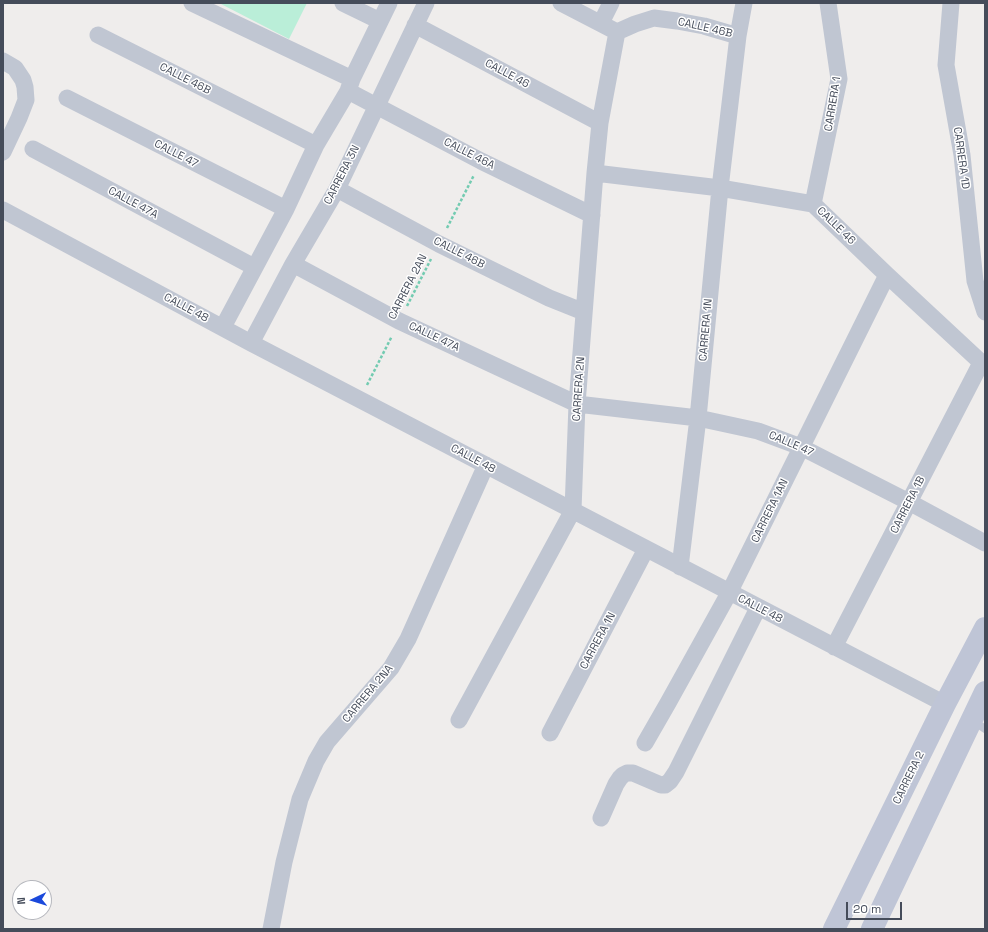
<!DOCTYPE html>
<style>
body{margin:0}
#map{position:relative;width:988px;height:932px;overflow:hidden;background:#efedec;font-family:"Space Grotesk",sans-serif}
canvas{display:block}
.frame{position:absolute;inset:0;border:4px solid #454c5a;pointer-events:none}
.north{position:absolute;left:12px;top:880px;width:40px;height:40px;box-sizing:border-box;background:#fff;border:1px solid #b5b7bd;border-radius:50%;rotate:266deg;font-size:11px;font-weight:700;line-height:16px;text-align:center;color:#454c5a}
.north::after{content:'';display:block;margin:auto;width:14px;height:18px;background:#1b49db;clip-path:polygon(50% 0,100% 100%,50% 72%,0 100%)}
.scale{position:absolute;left:846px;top:902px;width:56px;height:18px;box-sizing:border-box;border:2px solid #454c5a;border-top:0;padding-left:5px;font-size:12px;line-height:14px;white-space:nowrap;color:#454c5a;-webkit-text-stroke:3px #fff;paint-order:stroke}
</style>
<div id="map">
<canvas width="988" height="932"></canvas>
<div class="frame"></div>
<div class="north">N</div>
<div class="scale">20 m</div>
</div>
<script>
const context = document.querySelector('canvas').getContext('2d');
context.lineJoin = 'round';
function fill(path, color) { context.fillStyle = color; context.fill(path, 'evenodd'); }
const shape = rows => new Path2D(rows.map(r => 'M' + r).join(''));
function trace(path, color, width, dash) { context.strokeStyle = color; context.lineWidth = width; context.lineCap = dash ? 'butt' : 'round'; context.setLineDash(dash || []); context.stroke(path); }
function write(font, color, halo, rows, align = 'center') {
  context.font = font + ' "Space Grotesk",sans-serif'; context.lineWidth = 3; context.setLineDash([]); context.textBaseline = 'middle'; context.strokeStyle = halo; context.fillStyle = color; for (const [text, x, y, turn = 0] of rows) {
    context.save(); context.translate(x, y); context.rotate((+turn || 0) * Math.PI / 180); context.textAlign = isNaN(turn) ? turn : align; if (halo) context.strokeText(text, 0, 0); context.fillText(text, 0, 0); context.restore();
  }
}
const green = shape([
 [221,3,307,3,289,39,221,4]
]);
const path = shape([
 [447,228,474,175],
 [407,306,431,259],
 [367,385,392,336]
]);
const lane = shape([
 [972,720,985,729]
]);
const street = shape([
 [192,3,352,79],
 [343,3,380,21],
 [561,3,617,32],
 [951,3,946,65,962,155,975,281,985,312],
 [601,23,611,3],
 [415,25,600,123],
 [617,32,635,24,654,18,677,21,704,26,738,36,720,188,698,418,680,567],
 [98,35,316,145],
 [738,36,744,3],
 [3,61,15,68,23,80,25,87,26,100,19,118,3,152],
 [348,91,481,161,592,215],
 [67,98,286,209],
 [33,149,254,267],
 [595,173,720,188,813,204,887,275,985,366],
 [337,189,439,244,549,298,584,312],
 [813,204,839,79,828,3],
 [3,210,251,343,945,704],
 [293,264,399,321,577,404,698,418,758,431,801,447,909,502,985,543],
 [223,327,286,209,316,145,348,91,352,79,389,3],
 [251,343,293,264,337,189,426,3],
 [834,647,981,363],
 [459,720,573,510,577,404,595,173,600,123,617,32],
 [550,733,646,549],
 [645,743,668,703,729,593,887,275],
 [601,818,616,784,620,778,623,775,627,773,633,773,661,785,665,785,670,781,676,772,758,608],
 [271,929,284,862,300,799,316,761,327,742,391,668,408,639,486,465]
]);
const secondary = shape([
 [834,929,945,704,985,628],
 [872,929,985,692]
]);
const streetNames = [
 ["CALLE 46B",705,28,13],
 ["CALLE 46",507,74,28],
 ["CALLE 46B",185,79,27],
 ["CARRERA 1",833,104,-81],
 ["CALLE 47",176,154,27],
 ["CALLE 46A",469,154,27],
 ["CARRERA 1D",961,158,82],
 ["CARRERA 3N",342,175,-63],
 ["CALLE 47A",133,203,28],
 ["CALLE 46",836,226,44],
 ["CALLE 46B",459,253,27],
 ["CARRERA 2AN",408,287,-63],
 ["CALLE 48",186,308,28],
 ["CARRERA 1N",706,330,-85],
 ["CALLE 47A",434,337,25],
 ["CARRERA 2N",579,389,-86],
 ["CALLE 47",791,444,23],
 ["CALLE 48",473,459,28],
 ["CARRERA 1B",908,505,-63],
 ["CARRERA 1AN",770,511,-64],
 ["CALLE 48",760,609,27],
 ["CARRERA 1N",598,641,-62],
 ["CARRERA 2NA",368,694,-50],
 ["CARRERA 2",909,778,-64]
];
fill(green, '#baeed8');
trace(path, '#73cbb1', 2.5, [3, 2]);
trace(lane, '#c0c6d2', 8);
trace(street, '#c0c6d2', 17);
trace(secondary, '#bfc5d6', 22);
write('11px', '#454c5a', '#fff', streetNames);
</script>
